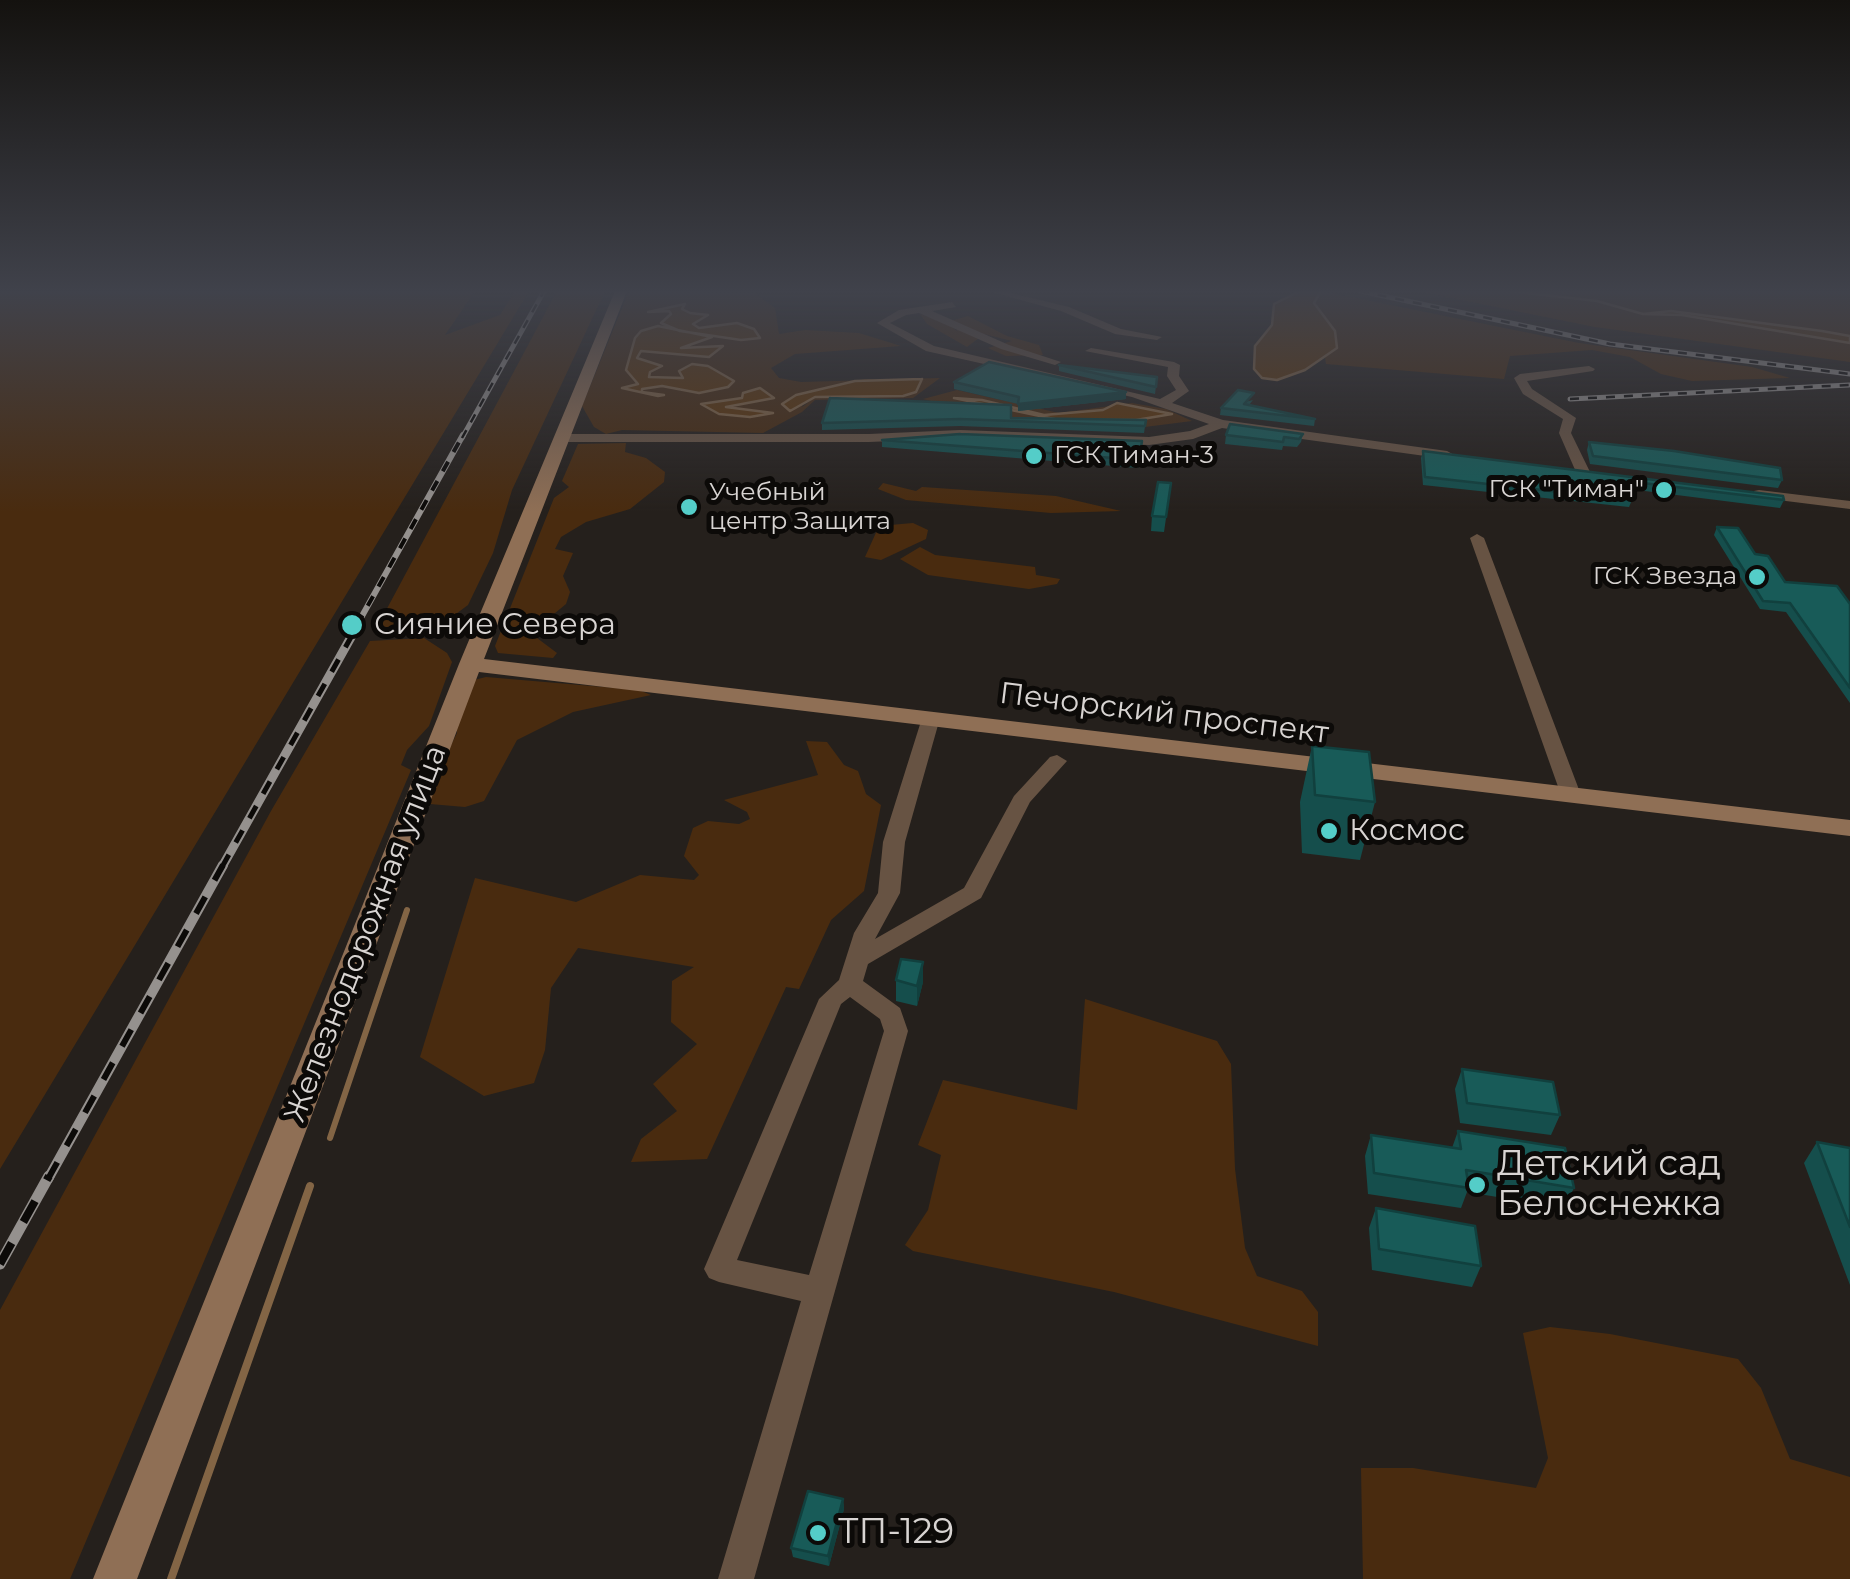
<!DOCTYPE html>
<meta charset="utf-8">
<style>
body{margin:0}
canvas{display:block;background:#25201c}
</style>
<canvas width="1850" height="1579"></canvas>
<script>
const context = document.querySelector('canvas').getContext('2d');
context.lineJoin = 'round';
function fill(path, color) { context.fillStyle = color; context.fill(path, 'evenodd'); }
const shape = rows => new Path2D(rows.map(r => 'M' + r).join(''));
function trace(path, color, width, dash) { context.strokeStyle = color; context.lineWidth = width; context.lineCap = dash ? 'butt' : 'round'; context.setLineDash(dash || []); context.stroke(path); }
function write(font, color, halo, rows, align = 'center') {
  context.font = font + ' Montserrat,sans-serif'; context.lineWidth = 10; context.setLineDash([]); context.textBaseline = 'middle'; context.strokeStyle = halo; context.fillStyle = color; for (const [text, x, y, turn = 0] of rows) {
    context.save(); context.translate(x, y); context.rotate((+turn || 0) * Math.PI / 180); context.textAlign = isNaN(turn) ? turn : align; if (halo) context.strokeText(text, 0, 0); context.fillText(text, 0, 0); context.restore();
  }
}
const green = shape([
 [0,291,475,291,445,335,500,315,515,291,529,291,0,1169],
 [557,291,605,291,512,490,493,553,468,605,441,625,375,631],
 [629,291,755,293,775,308,779,334,805,330,859,333,901,346,795,354,771,368,779,378,801,382,940,378,913,398,815,400,802,412,763,433,622,430,606,434,594,427,582,406],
 [684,305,681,309,690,313,707,316,692,324,700,328,737,324,753,331,736,339,680,331,663,324,672,314,668,311,653,311],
 [658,326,710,337,679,348,708,346,717,350,714,355,640,351,636,358,660,366,650,372,649,377,674,381,708,366,727,377,683,391,632,379,641,331],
 [865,379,903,381,895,395,815,397,802,407,807,392],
 [1321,291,1579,343,1752,367,1790,378,1692,381,1661,374,1630,357,1592,350,1510,356,1504,379,1326,364,1325,357,1337,348,1335,331,1314,303],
 [1417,291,1850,291,1850,336,1671,311,1648,314,1682,315,1850,343,1850,362,1595,327],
 [920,314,948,323,958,332,951,321,968,316,1007,336,1039,345,1043,355,1006,356,988,348,1012,341,984,334,967,347,927,324],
 [957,390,1059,413,1132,403,1166,409,1192,421,1129,429,1017,423,923,399],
 [626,443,625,452,646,458,665,472,664,482,630,509,586,522,561,537,555,549,573,553,563,576,570,592,566,604,543,623,537,638,557,653,553,658,498,653,495,646,554,498,569,487,562,481,578,444],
 [883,483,916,491,922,487,1056,496,1121,511,1051,513,906,500,878,489],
 [913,523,928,530,926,539,881,560,865,557,879,526],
 [920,547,935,555,1035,567,1036,575,1060,579,1057,584,1029,589,928,575,900,559],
 [424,638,447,653,452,662,429,726,407,750,401,765,411,770,70,1579,0,1579,0,1310,271,811,370,641],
 [486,677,639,690,651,695,573,712,517,740,484,801,465,807,430,804,426,796,457,733,457,718,474,680],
 [806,741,827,742,844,765,858,771,866,794,881,805,864,891,831,920,799,989,786,987,707,1159,631,1162,641,1139,677,1111,653,1084,697,1044,671,1022,672,981,694,967,578,948,551,988,545,1050,534,1083,484,1096,420,1057,475,878,576,902,640,875,694,880,699,875,684,856,693,828,708,821,739,824,750,819,747,812,724,800,818,775],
 [1085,999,1217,1041,1231,1064,1235,1169,1245,1248,1257,1276,1302,1291,1318,1312,1318,1346,1114,1292,913,1251,905,1245,928,1210,941,1155,918,1145,943,1080,1077,1110],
 [1550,1327,1610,1334,1738,1359,1761,1388,1790,1459,1850,1477,1850,1579,1363,1579,1361,1468,1413,1468,1536,1488,1548,1458,1523,1333]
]);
const water = shape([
 [1300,291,1321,291,1314,303,1335,331,1337,348,1305,370,1277,380,1262,378,1254,369,1255,346,1272,325,1274,304,1300,291],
 [685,304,682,309,690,313,708,315,693,324,699,328,737,323,754,329,760,338,741,340,680,331,661,323,671,314,669,311,648,312,685,304],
 [1671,311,1822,331,1850,336,1850,343,1682,315,1643,314,1671,311],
 [658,326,712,337,681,348,723,346,709,357,641,351,637,358,662,366,650,372,649,377,683,378,679,371,692,364,708,366,734,381,728,387,699,393,662,386,642,389,642,392,664,395,658,396,622,388,638,384,626,370,635,338,641,331,658,326],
 [922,379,916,392,903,396,815,397,790,411,782,404,796,395,855,381,922,379],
 [760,388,774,398,726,407,773,413,750,417,719,414,701,404,742,398,743,393,760,388],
 [954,398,982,400,1044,415,1103,410,1117,403,1172,414,1136,420,1059,420,954,398]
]);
const streamFar2 = shape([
 [1509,291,1597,301,1643,314]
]);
const streamFar1 = shape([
 [330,1138,407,910]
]);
const stream = shape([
 [171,1579,310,1186]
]);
const street = shape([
 [988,291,1003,291,1069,307,1121,329,1162,337,1157,340,1115,334,1061,311,988,291],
 [952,302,956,307,932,311,1009,345,1061,362,1055,365,1001,349,919,313,906,315,890,323,934,346,1160,399,1176,390,1167,376,1168,367,1085,351,1091,348,1174,362,1180,365,1179,376,1189,391,1172,403,1223,420,1447,451,1454,455,1447,459,1222,428,1193,439,1149,445,960,438,869,442,561,442,555,438,561,434,869,434,960,430,1149,437,1190,431,1209,424,1132,397,926,351,877,323,899,310,952,302],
 [1589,366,1595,369,1593,371,1527,381,1532,389,1576,418,1571,433,1590,472,1583,476,1576,472,1559,433,1563,419,1523,394,1514,378,1520,374,1589,366],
 [1759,490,1850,501,1850,509,1754,497,1754,491,1759,490],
 [1477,534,1484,538,1581,795,1578,799,1571,801,1561,795,1470,538,1477,534],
 [931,712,940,718,905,842,900,893,875,939,964,888,1014,796,1050,757,1057,755,1067,761,1030,802,981,898,868,964,863,981,900,1008,908,1031,754,1579,718,1579,801,1301,719,1282,709,1278,704,1269,819,999,839,980,854,933,878,893,883,842,922,718,931,712],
 [850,997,880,1019,884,1031,809,1275,737,1260,841,1004,850,997]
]);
const secondary = shape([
 [615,291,627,291,484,659,1850,820,1850,836,479,672,137,1579,93,1579,459,664,615,291]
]);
const railFar4 = shape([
 [1360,291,1610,344,1850,374],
 [1570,399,1849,385],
 [462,438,544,291]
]);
const railFar3 = shape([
 [357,625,463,435]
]);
const railFar2 = shape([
 [222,867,359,623]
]);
const railFar1 = shape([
 [48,1179,223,865]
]);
const rail = shape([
 [0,1264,49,1176]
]);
const wall = shape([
 [1059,365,1157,377,1155,394,1059,371],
 [954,382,1126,399,1018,411,1018,404,954,389],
 [1253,400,1249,405,1315,419,1314,426,1220,415,1221,408],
 [1011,418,1146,420,1144,433,960,426,822,430,822,423],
 [1303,434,1301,442,1297,447,1283,446,1282,450,1225,444,1226,435],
 [882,440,1142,441,1138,468,882,447],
 [1589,442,1782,480,1778,488,1590,464,1587,450],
 [1423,451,1784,500,1780,508,1629,489,1632,500,1629,507,1423,485,1421,458],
 [1171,483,1164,532,1151,531,1152,516],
 [1717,527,1755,554,1785,582,1850,604,1850,703,1786,612,1760,609,1714,535],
 [1312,746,1375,802,1360,860,1302,853,1300,802],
 [896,980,923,982,917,1006,896,1001],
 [1462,1069,1560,1115,1551,1135,1460,1123,1455,1089],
 [1458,1131,1574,1188,1564,1208,1467,1192,1461,1208,1368,1194,1365,1156,1371,1135,1452,1148],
 [1817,1142,1850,1148,1850,1285,1804,1163],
 [1376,1208,1481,1266,1472,1287,1372,1270,1369,1228],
 [843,1499,844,1509,829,1566,793,1557,791,1548]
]);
const shadedWall = shape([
 [1126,392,1126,399,1018,411,1018,404],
 [923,962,923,982,917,1006,917,986],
 [843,1499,844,1509,829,1566,828,1556]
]);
const building = shape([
 [989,362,1126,392,1018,404,1019,397,954,382,989,362],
 [1059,365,1157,377,1156,387,1059,365],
 [1238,390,1254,393,1244,404,1315,419,1221,408,1238,390],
 [830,398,1011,405,1011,418,1146,420,1145,426,960,419,822,423,830,398],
 [1230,424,1303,434,1299,439,1284,437,1283,442,1226,435,1230,424],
 [960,434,1142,441,1139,460,882,440,960,434],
 [1589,442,1674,451,1780,468,1782,480,1593,456,1589,442],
 [1423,451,1783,496,1784,500,1626,481,1632,500,1425,477,1423,451],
 [1158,482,1171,483,1166,517,1152,516,1158,482],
 [1717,527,1738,528,1755,554,1768,556,1785,582,1837,586,1850,604,1850,688,1790,603,1763,601,1717,527],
 [1312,746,1369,752,1375,802,1315,795,1312,746],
 [901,959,923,962,917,986,896,980,901,959],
 [1462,1069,1553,1082,1560,1115,1467,1103,1462,1069],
 [1458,1131,1565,1148,1574,1188,1466,1170,1469,1188,1374,1173,1371,1135,1461,1149,1458,1131],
 [1817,1142,1850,1148,1850,1227,1817,1142],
 [1376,1208,1475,1226,1481,1266,1379,1249,1376,1208],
 [808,1491,843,1499,828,1556,791,1548,808,1491]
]);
const markers = [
 [1034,456,10,"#54cdc8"],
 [1664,490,10,"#54cdc8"],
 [689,507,10,"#54cdc8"],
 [1757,577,10,"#54cdc8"],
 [352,625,12,"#54cdc8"],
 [1329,831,10,"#54cdc8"],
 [1477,1185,10,"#54cdc8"],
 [818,1533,10,"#54cdc8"]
];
const farPoinames = [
 ["ГСК Тиман-3",1054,456],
 ["ГСК \"Тиман\"",1644,490,"right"],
 ["Учебный",709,493],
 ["центр Защита",709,522],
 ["ГСК Звезда",1737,577,"right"]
];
const poiNames = [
 ["Сияние Севера",374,625],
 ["Космос",1349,831]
];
const streetNames = [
 ["Печорский проспект",1164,714,7],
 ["Железнодорожная улица",366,934,-69]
];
const nearPoinames = [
 ["Детский сад",1497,1165],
 ["Белоснежка",1497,1205],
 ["ТП-129",838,1533]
];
fill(green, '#492b0f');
fill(water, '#5f3508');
trace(water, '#836545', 2.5);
trace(streamFar2, '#836545', 2.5);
trace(streamFar1, '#836545', 6);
trace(stream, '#836545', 8);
fill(street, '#675343');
fill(secondary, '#8f6f55');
trace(railFar4, '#95918e', 5);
trace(railFar3, '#95918e', 6);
trace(railFar2, '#95918e', 9);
trace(railFar1, '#95918e', 10);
trace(rail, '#95918e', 11);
trace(railFar4, '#0c0a08', 2.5, [9]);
trace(railFar3, '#0c0a08', 4, [11]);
trace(railFar2, '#0c0a08', 5, [14]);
trace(railFar1, '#0c0a08', 6, [19]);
trace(rail, '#0c0a08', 8, [24]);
fill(wall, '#154e4c');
fill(shadedWall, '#11403e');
fill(building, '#185b58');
trace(building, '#11403e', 2.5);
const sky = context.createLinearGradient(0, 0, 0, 512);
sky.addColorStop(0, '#14120f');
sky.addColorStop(0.57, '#40424b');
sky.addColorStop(1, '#40424b00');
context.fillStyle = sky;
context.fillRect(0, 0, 1850, 512);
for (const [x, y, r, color] of markers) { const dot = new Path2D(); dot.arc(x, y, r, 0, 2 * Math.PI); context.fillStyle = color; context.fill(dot); trace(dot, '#0c0a08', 4); }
write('25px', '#d8d4d2', '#0c0a08', farPoinames, 'left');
write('30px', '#d8d4d2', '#0c0a08', poiNames, 'left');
write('30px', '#d8d4d2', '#0c0a08', streetNames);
write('35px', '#d8d4d2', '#0c0a08', nearPoinames, 'left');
</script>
